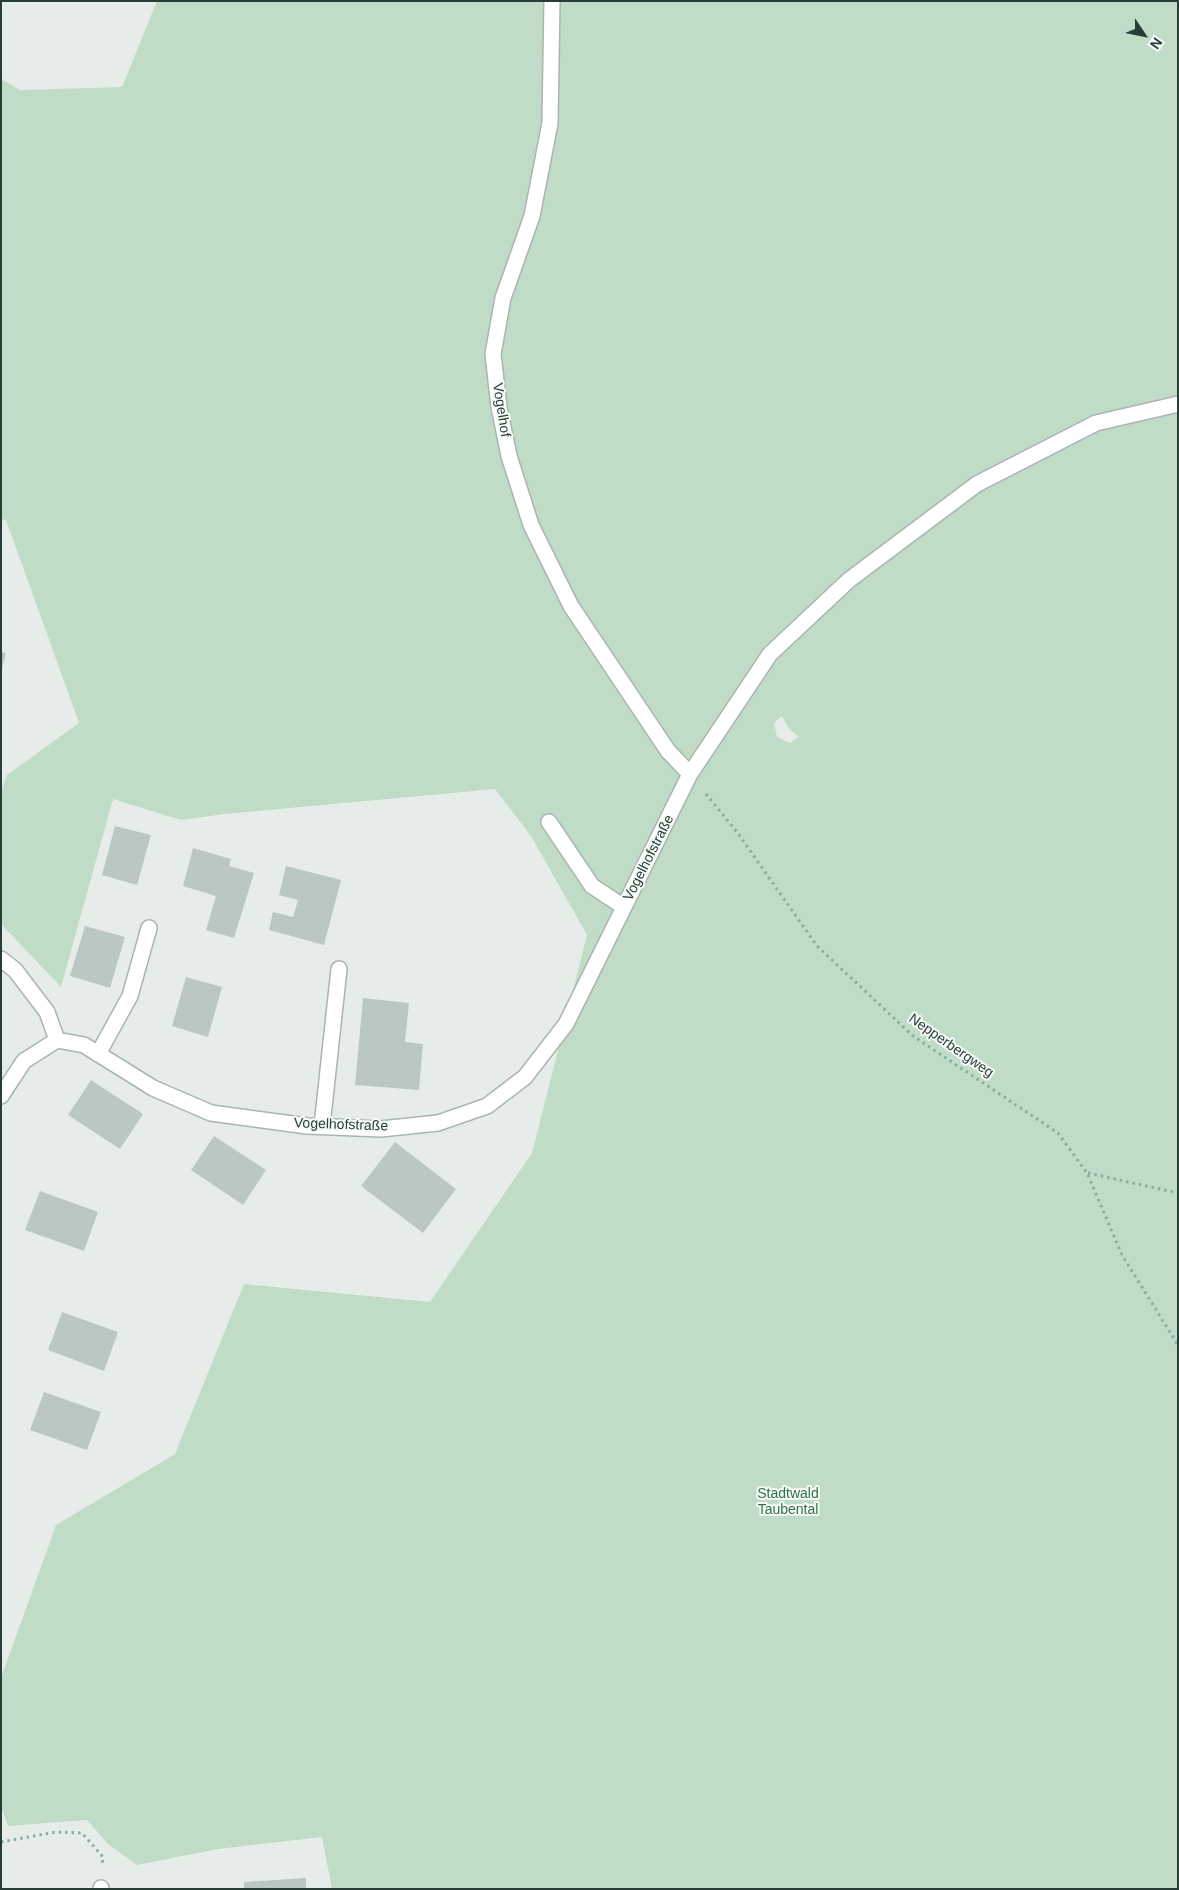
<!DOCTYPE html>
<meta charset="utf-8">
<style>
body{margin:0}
#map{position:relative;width:1179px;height:1890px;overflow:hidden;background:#e6ede9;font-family:Helvetica,sans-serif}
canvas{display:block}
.frame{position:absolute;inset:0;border:2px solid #263e35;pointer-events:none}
.north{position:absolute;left:1119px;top:10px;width:50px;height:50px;-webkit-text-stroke:4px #f6faf7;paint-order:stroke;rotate:124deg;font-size:14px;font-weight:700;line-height:20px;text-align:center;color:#263e35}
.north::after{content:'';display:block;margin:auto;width:18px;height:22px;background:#263e35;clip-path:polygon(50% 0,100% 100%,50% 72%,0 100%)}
</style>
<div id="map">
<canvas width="1179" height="1890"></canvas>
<div class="frame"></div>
<div class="north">N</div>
</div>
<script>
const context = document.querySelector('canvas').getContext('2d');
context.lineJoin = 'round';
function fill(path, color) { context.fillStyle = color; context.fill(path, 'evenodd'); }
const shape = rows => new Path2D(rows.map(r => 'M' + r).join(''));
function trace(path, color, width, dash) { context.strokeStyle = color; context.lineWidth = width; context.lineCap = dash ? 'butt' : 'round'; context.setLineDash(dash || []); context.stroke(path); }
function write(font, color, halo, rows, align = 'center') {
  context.font = font + ' Helvetica,sans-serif'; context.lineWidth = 4; context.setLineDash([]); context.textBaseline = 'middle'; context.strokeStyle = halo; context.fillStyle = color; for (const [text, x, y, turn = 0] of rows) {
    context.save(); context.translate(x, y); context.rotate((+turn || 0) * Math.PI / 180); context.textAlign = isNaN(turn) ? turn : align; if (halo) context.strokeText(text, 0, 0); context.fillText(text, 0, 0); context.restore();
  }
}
const green = shape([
 [157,1,1178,1,1178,1889,332,1889,322,1837,218,1849,137,1865,108,1844,87,1820,8,1826,1,1806,1,1678,56,1525,175,1454,244,1284,430,1302,532,1153,587,935,531,836,495,789,225,814,181,820,113,799,61,987,1,924,1,793,7,775,79,723,6,520,1,519,1,79,20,90,122,87],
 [782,716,789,729,799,737,790,743,777,737,774,723]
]);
const building = shape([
 [1,652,6,653,2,669,1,669],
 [115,826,151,835,137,885,102,875],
 [193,848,231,859,229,866,254,873,234,938,206,930,216,896,183,886],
 [286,866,341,880,324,945,269,930,273,912,293,917,298,900,279,895],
 [85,926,125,937,110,988,70,976],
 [186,977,222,987,208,1037,172,1026],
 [363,998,409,1003,405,1042,423,1044,419,1090,355,1085],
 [91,1080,143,1114,120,1149,68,1115],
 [214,1136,266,1170,243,1205,191,1170],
 [395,1142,456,1189,423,1233,361,1186],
 [40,1191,98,1212,84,1251,25,1230],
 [62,1312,118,1332,104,1371,48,1350],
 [44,1392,101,1412,87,1450,30,1430],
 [306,1878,306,1889,244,1889,244,1882]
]);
const path = shape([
 [706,794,737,832,817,946,913,1036,1058,1133,1087,1173,1122,1255,1178,1345],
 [1088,1173,1178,1193],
 [1,1842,56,1832,82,1833,103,1857,102,1865]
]);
const minor = shape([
 [552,1,550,123,532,216,503,298,493,354,499,407,509,456,531,525,571,606,668,751,690,774],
 [549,822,592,886,624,907],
 [1,959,15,970,47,1012,57,1040],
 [98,1054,130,996,149,928],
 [1,1096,24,1061,57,1040,84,1045,153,1088,211,1113,307,1126,381,1129,438,1123,487,1106,525,1077,566,1024,690,774,770,654,849,580,977,484,1096,423,1178,404],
 [322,1126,339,969],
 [101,1889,101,1888]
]);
const streetNames = [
 ["Vogelhof",501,410,81],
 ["Vogelhofstraße",649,858,-63],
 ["Nepperbergweg",951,1046,35],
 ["Vogelhofstraße",341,1125,2]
];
const parkNames = [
 ["Stadtwald",788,1494],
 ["Taubental",788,1510]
];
fill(green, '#c1dcc6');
fill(building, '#bbc8c2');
trace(minor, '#a9b5af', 18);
trace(path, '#89ae9f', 3, [2.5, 4]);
trace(minor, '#fff', 15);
write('14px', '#263e35', '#f6faf7', streetNames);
write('14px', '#347146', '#f6faf7', parkNames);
</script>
